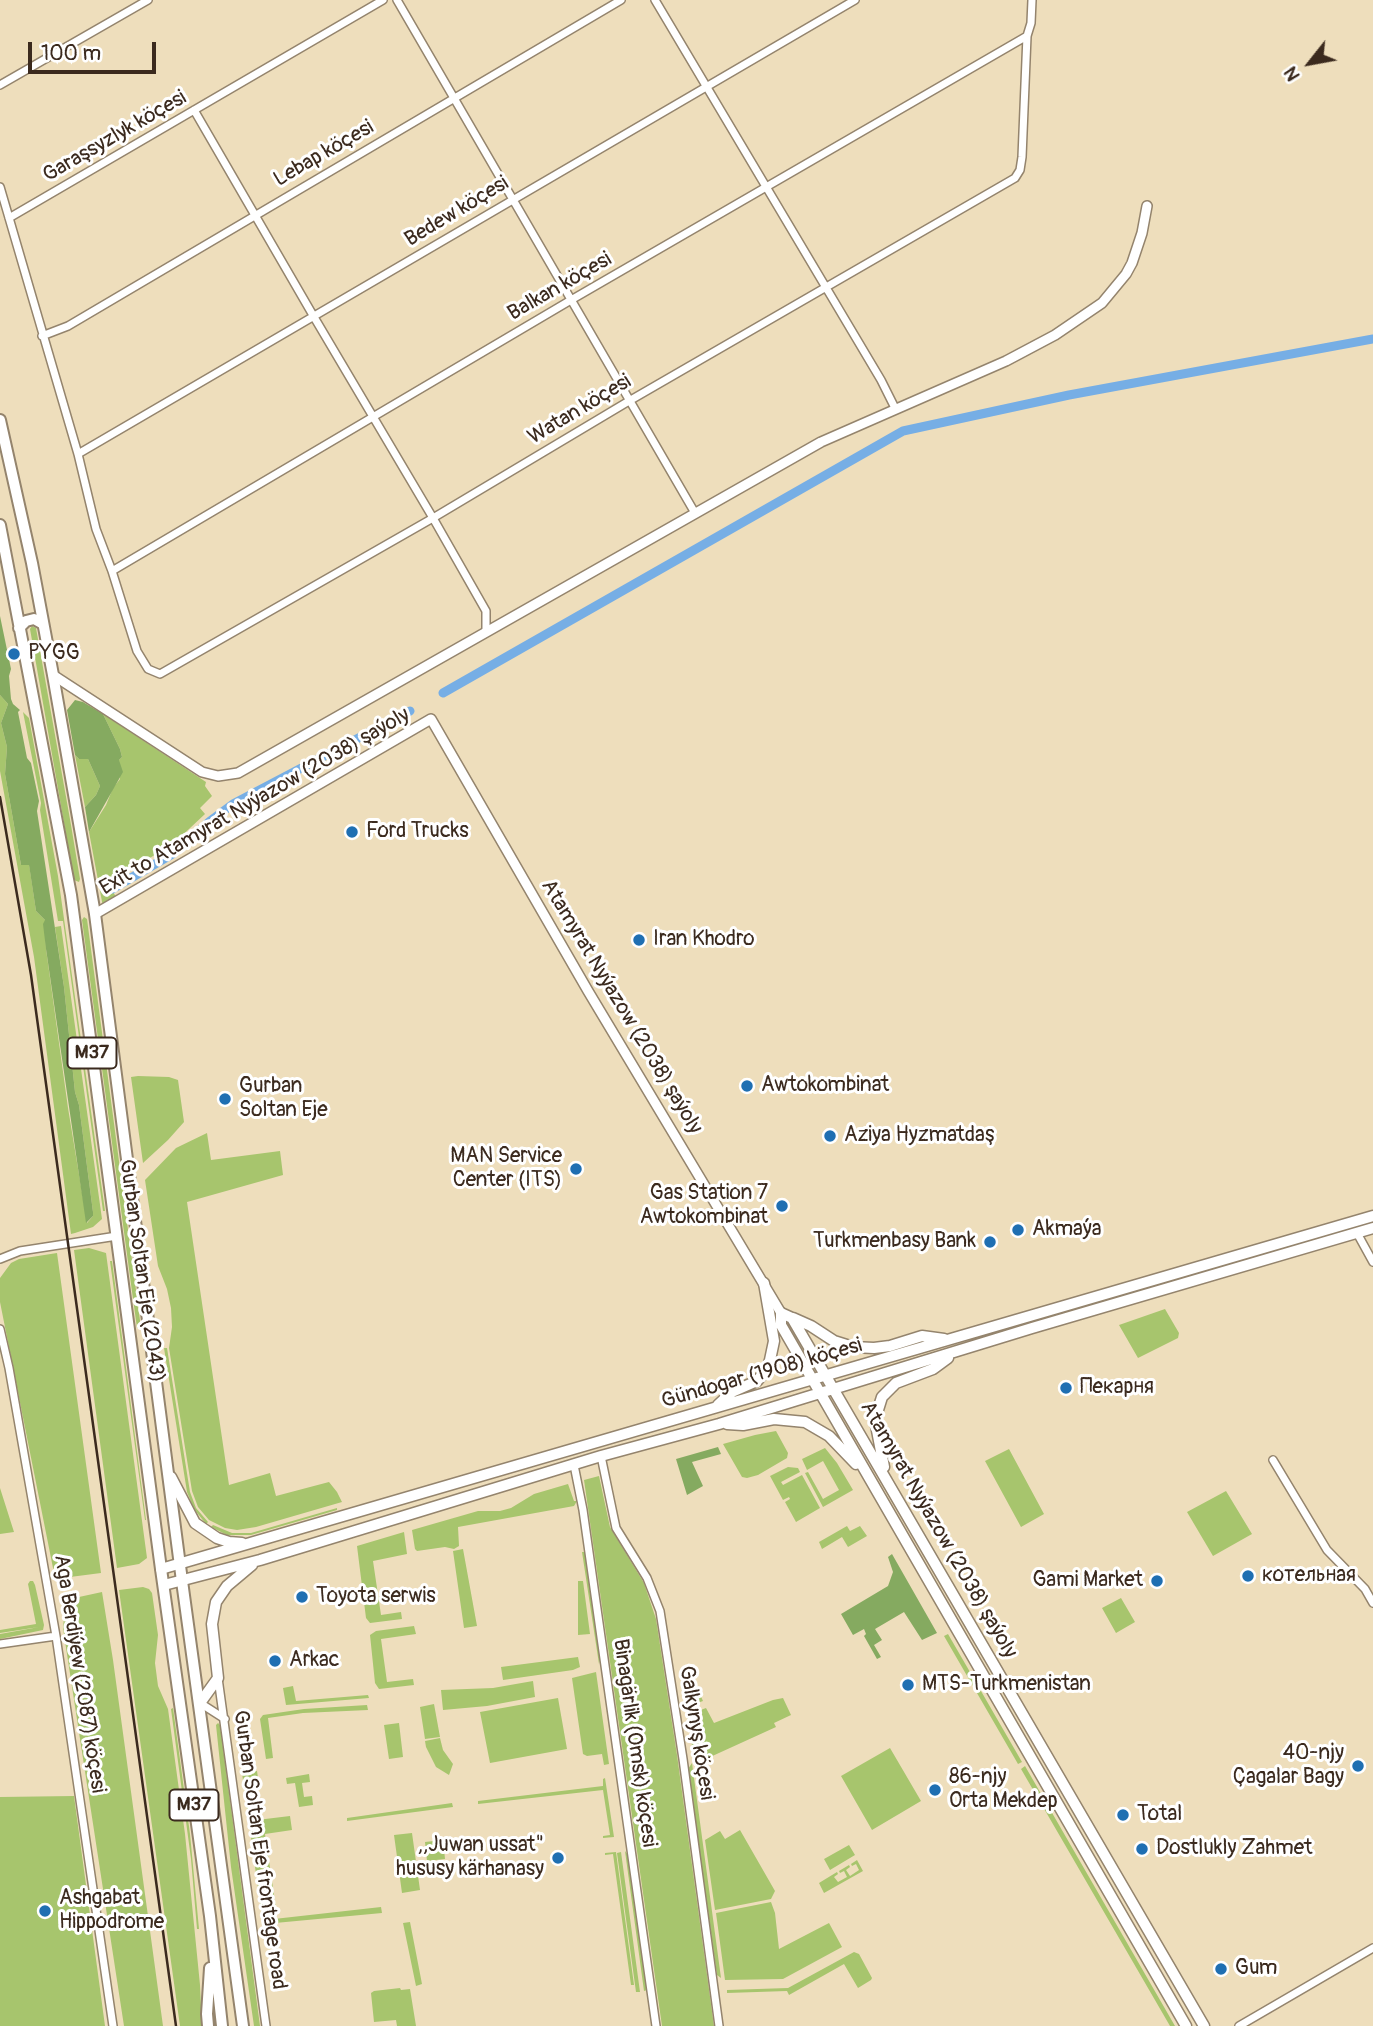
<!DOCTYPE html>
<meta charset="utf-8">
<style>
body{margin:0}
#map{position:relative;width:1373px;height:2026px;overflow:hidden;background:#eedebc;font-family:Pangolin,sans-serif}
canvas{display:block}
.north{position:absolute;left:1275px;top:28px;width:70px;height:70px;-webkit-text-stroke:5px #fff;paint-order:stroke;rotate:239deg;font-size:19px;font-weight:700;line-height:28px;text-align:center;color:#3b2a1e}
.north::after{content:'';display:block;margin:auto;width:24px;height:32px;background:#3b2a1e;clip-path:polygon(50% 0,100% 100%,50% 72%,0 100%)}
.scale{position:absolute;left:28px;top:42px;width:128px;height:32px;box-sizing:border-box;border:4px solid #3b2a1e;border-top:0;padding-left:9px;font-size:21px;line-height:24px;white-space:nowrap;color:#3b2a1e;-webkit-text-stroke:5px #fff;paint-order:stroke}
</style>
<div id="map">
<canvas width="1373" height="2026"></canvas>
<div class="north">N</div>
<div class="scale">100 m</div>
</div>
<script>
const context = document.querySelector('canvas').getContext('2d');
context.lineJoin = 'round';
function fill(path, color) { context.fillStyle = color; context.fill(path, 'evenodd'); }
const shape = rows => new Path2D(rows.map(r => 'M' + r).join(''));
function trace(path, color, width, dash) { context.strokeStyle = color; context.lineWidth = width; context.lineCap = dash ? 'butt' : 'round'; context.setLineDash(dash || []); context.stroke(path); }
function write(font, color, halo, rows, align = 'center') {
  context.font = font + ' Pangolin,sans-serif'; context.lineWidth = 6; context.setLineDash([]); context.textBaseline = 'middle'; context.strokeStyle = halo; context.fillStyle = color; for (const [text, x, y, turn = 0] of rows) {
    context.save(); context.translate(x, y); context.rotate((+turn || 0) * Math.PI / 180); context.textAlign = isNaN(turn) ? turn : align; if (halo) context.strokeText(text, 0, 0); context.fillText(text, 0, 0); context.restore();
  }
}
const green = shape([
 [32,626,36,628,71,825,80,879,79,882,74,880,30,629],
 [0,695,8,704,1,723,7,747,5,774,21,865,29,864,36,911,45,920,46,949,68,1108,87,1223,93,1216,93,1212,79,1105,75,1092,64,987,55,927,61,926,102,1219,93,1227,75,1233,71,1234,34,957,0,771],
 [23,712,29,718,58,876,105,1211,103,1211,63,921,58,921,40,810,41,803],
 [103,714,206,782,205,786,212,796,200,808,205,814,173,844,108,883,116,897,103,907,89,832,106,805,113,788,120,779,119,760,122,757,120,749],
 [75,755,79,759,88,759,100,786,96,795,85,807],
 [84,917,87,919,141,1328,137,1328,133,1299,82,920],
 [138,1076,169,1077,178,1080,184,1122,168,1140,143,1163,131,1077],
 [207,1133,211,1160,280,1151,283,1175,187,1202,229,1485,270,1473,276,1496,329,1482,337,1492,342,1502,256,1527,237,1530,225,1528,209,1520,198,1507,192,1491,169,1348,172,1327,171,1308,167,1289,158,1266,145,1180,176,1148],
 [89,1248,106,1253,147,1558,139,1564,117,1568,74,1250],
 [57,1253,101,1573,70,1577,60,1576,53,1568,0,1302,0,1278,11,1263,19,1259],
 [110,1261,112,1261,146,1520,145,1520],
 [1165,1309,1179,1333,1178,1338,1138,1358,1119,1325],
 [164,1348,167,1348,190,1492,196,1508,208,1522,206,1524,194,1509,187,1492],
 [776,1431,788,1453,787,1458,758,1475,747,1478,742,1477,723,1444,755,1435],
 [825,1448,837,1463,853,1490,823,1507,805,1473,808,1472,823,1499,839,1490,823,1461,807,1470,802,1459],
 [1009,1449,1044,1514,1021,1527,985,1461],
 [788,1467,798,1468,800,1472,781,1482,783,1485,802,1475,820,1508,796,1522,785,1502,790,1499,789,1497,783,1500,770,1476],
 [599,1476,610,1527,644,1583,656,1619,677,1755,714,2026,662,2026,584,1480],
 [568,1484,574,1501,577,1501,574,1506,458,1527,459,1546,454,1549,445,1547,417,1551,415,1549,412,1530,478,1511,500,1511,511,1508,534,1494],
 [0,1488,14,1532,0,1534],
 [1226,1491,1252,1534,1213,1556,1187,1512],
 [337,1508,337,1510,251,1535,227,1535,211,1527,213,1525,232,1533,251,1533],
 [847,1526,850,1531,860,1526,867,1536,848,1547,842,1537,822,1549,819,1542],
 [404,1532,407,1554,373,1561,381,1615,401,1612,402,1619,370,1623,366,1618,357,1546],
 [463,1549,477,1626,464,1628,453,1551],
 [582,1552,585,1552,600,1660,599,1664],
 [30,1581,33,1581,35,1585,44,1625,43,1630,0,1639,0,1634,39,1627,0,1633,0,1630,36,1624,28,1584],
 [578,1581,583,1581,590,1634,578,1635],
 [143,1587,149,1589,152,1593,158,1635,155,1663,158,1686,168,1709,185,1834,200,1985,202,2026,180,2026,119,1590],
 [102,1592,113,1660,163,2026,124,2026,63,1628,65,1607,68,1601,79,1597],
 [1121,1598,1135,1622,1116,1633,1102,1608],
 [414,1626,416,1634,381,1639,387,1682,413,1679,414,1685,379,1689,375,1683,370,1635,376,1631],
 [948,1634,1022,1762,1018,1764,944,1636],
 [578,1657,580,1667,573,1670,503,1680,501,1667],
 [687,1666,703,1701,686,1707,681,1669],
 [596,1672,609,1764,604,1765,602,1754,587,1756,583,1754,572,1678],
 [533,1681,535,1697,487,1706,443,1710,441,1690,493,1688],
 [293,1686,296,1701,368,1695,369,1698,286,1705,283,1688],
 [558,1698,567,1749,490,1763,480,1712],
 [783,1698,791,1715,774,1723,776,1727,708,1758,693,1752,687,1715,706,1708,714,1723,773,1700],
 [434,1704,440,1737,425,1739,420,1707],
 [367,1705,368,1710,303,1713,268,1718,273,1758,266,1759,260,1719,263,1715,304,1709],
 [173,1708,190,1834,199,1929,197,1929,191,1859,171,1709],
 [218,1723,220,1725,260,2026,254,2026,231,1867,216,1725],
 [399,1723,403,1757,389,1759,384,1725],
 [440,1738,443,1750,453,1764,449,1775,436,1767,426,1747,425,1741],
 [890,1748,921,1801,872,1830,841,1776],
 [692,1763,721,1978,717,1975,688,1769],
 [1025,1766,1175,2026,1170,2026,1021,1769],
 [257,1771,258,1778,251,1779,257,1820,290,1816,292,1830,265,1834,276,1908,261,1910,242,1773],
 [309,1774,310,1782,302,1783,304,1797,312,1796,313,1805,299,1807,295,1783,287,1784,286,1778],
 [605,1778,614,1837,603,1838,603,1836,610,1835,603,1790,478,1804,478,1801,603,1786,603,1779],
 [74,1796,105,2026,0,2026,0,1797],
 [452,1803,453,1807,347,1821,347,1818],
 [740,1830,775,1891,771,1899,715,1910,705,1840,720,1831,725,1839],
 [412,1833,420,1890,402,1893,394,1835],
 [443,1840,445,1859,427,1861,425,1842],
 [849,1845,855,1855,830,1870,824,1859],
 [625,1851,628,1855,647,1990,644,1991],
 [616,1852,634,1985,631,1985,613,1854,605,1855,605,1853],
 [621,1852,640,1992,636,1992,617,1853],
 [857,1860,863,1871,824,1893,819,1883,837,1872,838,1874,834,1877,838,1882,847,1877,844,1871,840,1873,839,1871,849,1865,850,1867,846,1870,850,1876,859,1870,856,1864,852,1866,851,1864],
 [771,1902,775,1913,779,1949,829,1923,842,1947,783,1979,725,1980,716,1913],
 [381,1907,382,1913,275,1923,274,1919],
 [410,1922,422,1984,416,1986,403,1923],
 [854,1952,859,1954,872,1978,871,1980,858,1988,844,1964,789,1995,787,1991,727,1993,727,1990,788,1988],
 [400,1988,401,1990,410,1989,416,2026,397,2026,396,2020,374,2022,371,1993,374,1991]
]);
const forest = shape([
 [0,616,11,669,9,676,11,699,13,704,20,710,18,712,27,758,31,763,39,801,37,811,64,987,75,1092,79,1105,93,1212,93,1216,86,1223,46,949,43,924,45,920,36,911,29,865,21,865,5,774,7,747,1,723,8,704,0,695],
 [75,700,83,702,103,714,120,749,122,757,119,760,123,772,89,832,85,807,96,795,100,786,88,759,79,759,75,755,67,710],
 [718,1447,721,1454,692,1462,703,1486,687,1495,676,1459],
 [892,1554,937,1633,922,1640,904,1612,875,1629,882,1640,874,1645,881,1657,877,1659,864,1636,866,1634,864,1629,853,1635,841,1614,888,1586,893,1572,888,1557]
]);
const canal = shape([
 [443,693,903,431,1069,395,1373,339],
 [112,889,174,853,210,821,233,804,410,711]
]);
const minor = shape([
 [397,0,695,513],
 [655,0,881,380,895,408],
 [0,85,148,0],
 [194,110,314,317,433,518,486,611,486,631],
 [0,187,78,454,96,529,112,571,137,651,148,669,160,674,433,518,629,401,1015,178,1020,170,1022,157,1027,36,1031,23,1032,0],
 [9,218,383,0],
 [42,336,68,326,621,0],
 [78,454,855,0],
 [112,571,571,300,1027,36],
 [1357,1233,1373,1262],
 [0,1259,20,1251,117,1236],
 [0,1329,9,1368,56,1636,113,2026],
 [601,1456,616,1528,647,1578,660,1611,683,1759,719,2026],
 [1273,1460,1327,1550,1365,1589,1373,1603],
 [574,1465,583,1510,656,2026],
 [0,1644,56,1636],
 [218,1678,266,2026],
 [200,1703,225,1719],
 [1239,2026,1373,1948]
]);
const tertiary = shape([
 [53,675,202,772,218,776,238,773,821,442,1006,361,1055,335,1102,303,1126,274,1132,263,1142,233,1147,206],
 [95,914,431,719,588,991,781,1313]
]);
const secondary = shape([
 [793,1318,811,1326,834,1341,853,1347,874,1348,890,1346,922,1336,944,1339],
 [718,1405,732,1392,757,1381,767,1369,770,1360,774,1341,764,1283],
 [727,1424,743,1425,774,1419,805,1422,829,1436,856,1464],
 [884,1467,876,1425,877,1413,882,1397,896,1383,933,1369,948,1358],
 [171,1477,195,1523,217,1538,229,1542,242,1543],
 [161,1569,1373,1216],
 [164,1585,260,1560,601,1456,719,1424,1032,1328,1373,1228],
 [200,1703,218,1678,212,1624,216,1602,227,1586,252,1565],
 [1186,2026,781,1325,781,1313,792,1318,1204,2026]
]);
const trunk = shape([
 [0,420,32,563,53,675,95,914,182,1581,243,2026],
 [0,525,71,895,161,1569,210,1916,222,2026],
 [19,628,26,621,34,619,43,624],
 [208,2026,207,2014,210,1968]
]);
const rail = shape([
 [0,797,31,975,176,2026]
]);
const markers = [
 [14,654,7,"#1f6fb2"],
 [352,832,7,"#1f6fb2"],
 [639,940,7,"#1f6fb2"],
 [747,1086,7,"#1f6fb2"],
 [225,1099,7,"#1f6fb2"],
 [830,1136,7,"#1f6fb2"],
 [576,1169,7,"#1f6fb2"],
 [782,1206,7,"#1f6fb2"],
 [1018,1230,7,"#1f6fb2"],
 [990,1242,7,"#1f6fb2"],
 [1066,1388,7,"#1f6fb2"],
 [1248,1576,7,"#1f6fb2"],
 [1157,1581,7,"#1f6fb2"],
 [302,1597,7,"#1f6fb2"],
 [275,1661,7,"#1f6fb2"],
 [908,1685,7,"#1f6fb2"],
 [1358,1766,7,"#1f6fb2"],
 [935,1790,7,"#1f6fb2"],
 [1123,1815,7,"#1f6fb2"],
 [1142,1849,7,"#1f6fb2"],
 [558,1858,7,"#1f6fb2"],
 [45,1911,7,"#1f6fb2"],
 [1221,1969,7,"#1f6fb2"]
];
const shields = [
 [92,1053,49],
 [194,1805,49]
];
const shieldNames = [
 ["M37",92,1053],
 ["M37",194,1805]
];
const streetNames = [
 ["Garaşsyzlyk köçesi",115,137,-30],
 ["Lebap köçesi",324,154,-30],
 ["Bedew köçesi",457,212,-31],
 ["Balkan köçesi",560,287,-30],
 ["Watan köçesi",580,410,-31],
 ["Exit to Atamyrat Nyýazow (2038) şaýoly",255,802,-30],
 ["Atamyrat Nyýazow (2038) şaýoly",621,1007,59],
 ["Gurban Soltan Eje (2043)",141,1271,82],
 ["Gündogar (1908) köçesi",762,1374,-16],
 ["Atamyrat Nyýazow (2038) şaýoly",938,1530,60],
 ["Aga Berdiýew (2087) köçesi",79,1674,81],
 ["Galkynyş köçesi",696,1733,81],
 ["Binagärlik (Omsk) köçesi",634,1743,82],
 ["Gurban Soltan Eje frontage road",259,1850,82]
];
const poiNames = [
 ["PYGG",28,654],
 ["Ford Trucks",366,832],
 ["Iran Khodro",653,940],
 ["Awtokombinat",761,1086],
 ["Gurban",239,1087],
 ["Soltan Eje",239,1111],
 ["Aziya Hyzmatdaş",844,1136],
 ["MAN Service",562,1157,"right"],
 ["Center (ITS)",562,1181,"right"],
 ["Gas Station 7",768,1194,"right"],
 ["Awtokombinat",768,1218,"right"],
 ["Аkmaýa",1032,1230],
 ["Turkmenbasy Bank",976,1242,"right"],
 ["Пекарня",1080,1388],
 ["котельная",1262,1576],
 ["Gami Market",1143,1581,"right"],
 ["Toyota serwis",316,1597],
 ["Arkac",289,1661],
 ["MTS-Turkmenistan",922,1685],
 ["40-njy",1344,1754,"right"],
 ["Çagalar Bagy",1344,1778,"right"],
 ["86-njy",949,1778],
 ["Orta Mekdep",949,1802],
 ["Total",1137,1815],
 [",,Juwan ussat\"",544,1846,"right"],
 ["hususy kärhanasy",544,1870,"right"],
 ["Dostlukly Zahmet",1156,1849],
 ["Ashgabat",59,1899],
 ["Hippodrome",59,1923],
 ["Gum",1235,1969]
];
fill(green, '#a7c56d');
fill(forest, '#85aa60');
trace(canal, '#76aee5', 9);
trace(minor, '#94846d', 10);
trace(tertiary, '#94846d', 12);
trace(secondary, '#94846d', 13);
trace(trunk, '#94846d', 14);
trace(minor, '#fff', 7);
trace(tertiary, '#fff', 9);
trace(secondary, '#fff', 10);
trace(trunk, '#fff', 10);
trace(rail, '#3b2a1e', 2.5);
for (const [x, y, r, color] of markers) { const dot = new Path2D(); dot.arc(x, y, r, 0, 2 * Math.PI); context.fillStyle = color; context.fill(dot); trace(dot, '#fff', 2.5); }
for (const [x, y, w] of shields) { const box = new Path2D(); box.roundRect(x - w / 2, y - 15.5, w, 31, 5); context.fillStyle = '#fff'; context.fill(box); trace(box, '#3b2a1e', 2); }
write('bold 19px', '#3b2a1e', null, shieldNames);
write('21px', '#3b2a1e', '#fff', streetNames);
write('21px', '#3b2a1e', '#fff', poiNames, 'left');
</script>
